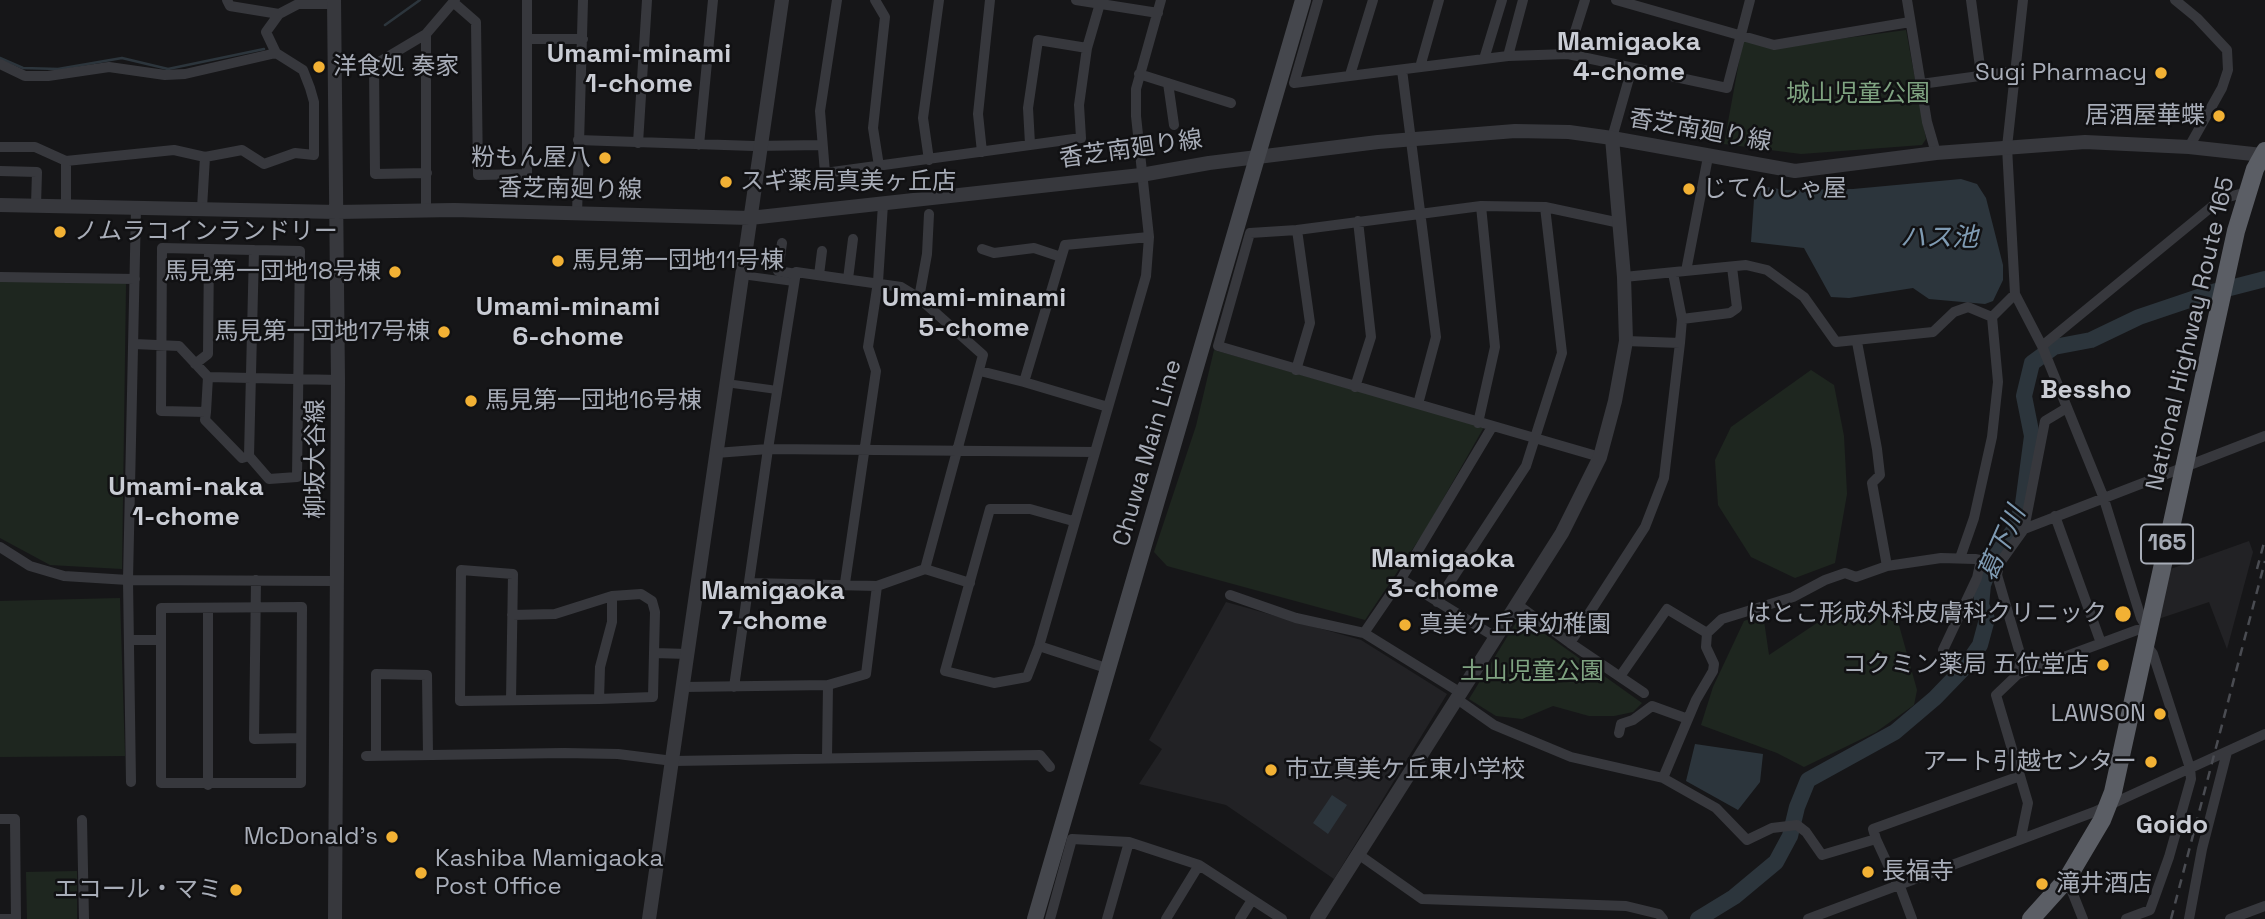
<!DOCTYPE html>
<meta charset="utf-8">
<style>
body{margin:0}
canvas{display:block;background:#161618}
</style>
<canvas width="2265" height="919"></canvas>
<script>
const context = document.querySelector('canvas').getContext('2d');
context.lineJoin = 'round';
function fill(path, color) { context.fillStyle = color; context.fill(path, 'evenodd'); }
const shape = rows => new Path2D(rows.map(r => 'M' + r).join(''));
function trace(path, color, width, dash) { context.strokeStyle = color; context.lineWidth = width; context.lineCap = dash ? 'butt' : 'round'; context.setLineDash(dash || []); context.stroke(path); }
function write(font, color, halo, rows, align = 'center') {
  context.font = font + ' "Space Grotesk","Noto Sans JP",sans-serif'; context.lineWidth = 5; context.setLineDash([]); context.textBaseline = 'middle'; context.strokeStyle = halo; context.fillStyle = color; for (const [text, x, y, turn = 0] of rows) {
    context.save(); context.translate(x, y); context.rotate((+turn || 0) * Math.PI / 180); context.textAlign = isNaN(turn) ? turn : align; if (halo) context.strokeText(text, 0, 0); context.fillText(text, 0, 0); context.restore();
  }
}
const built = shape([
 [2249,541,2253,552,2227,649,2209,602,2155,620,2165,571],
 [1226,602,1361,640,1447,694,1334,879,1226,805,1139,784,1162,749,1149,740]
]);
const green = shape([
 [1906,30,1926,139,1922,145,1801,154,1724,144,1743,40,1772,48],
 [0,281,126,283,122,569,50,565,0,538],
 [1214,350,1484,427,1426,529,1365,620,1167,566,1154,552,1196,426],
 [1811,370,1834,385,1844,436,1847,494,1835,563,1795,578,1751,557,1718,505,1715,460,1731,427],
 [120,598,125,756,0,757,0,601],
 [1844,605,1897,618,1917,690,1914,705,1876,732,1804,767,1777,753,1701,725,1713,687,1744,621,1763,614,1769,655],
 [1520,616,1642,703,1633,712,1614,716,1589,716,1553,706,1522,719,1496,716,1469,699],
 [77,871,77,919,27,919,26,872]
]);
const water = shape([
 [1961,179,1977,184,1986,198,2003,265,2003,280,1993,301,1985,304,1929,299,1913,288,1849,298,1831,297,1804,248,1751,242,1755,185,1785,190,1853,189],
 [1695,744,1763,754,1760,782,1738,810,1686,781],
 [1332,795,1347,805,1328,834,1313,823]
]);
const stream = shape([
 [385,25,420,0],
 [0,58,23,68,58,69,122,58,168,69,264,49]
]);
const river = shape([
 [2230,288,2265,279],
 [1698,919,1734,897,1776,862,1790,836,1797,807,1808,780,1895,732,1935,698,1964,668,1980,645,1987,619,1981,605,1983,585,1992,561,2015,528,2023,504,2032,436,2024,396,2032,363,2054,347,2091,340,2139,317,2216,291]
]);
const pedestrian = shape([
 [742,275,794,282],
 [726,383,777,390]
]);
const minor = shape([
 [227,0,230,6,279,14],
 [837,0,820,111,825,173,1081,138,1079,105,1087,48,1101,0],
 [875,0,885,17,873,128,879,166],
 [1076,0,1158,13],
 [1318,0,1294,83,1508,56,1523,0],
 [1585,0,1568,54,1727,88,1750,0],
 [1616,0,1774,45,1910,22],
 [1907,0,1927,122,1936,153],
 [1971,0,1981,74],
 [2175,0,2197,18,2227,50,2228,70,2222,88,2189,147],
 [453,2,476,22,478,175,527,174,527,0],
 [426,34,426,211],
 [528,39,583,39],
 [1508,56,1568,54],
 [1484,59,1502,0],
 [0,64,25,76,48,76,109,67,165,75,185,74,276,53],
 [1420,67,1439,0],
 [1402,70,1436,337,1418,404],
 [1139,74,1231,103],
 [1350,75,1373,0],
 [1168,83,1174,125],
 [1921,84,2016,71],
 [1612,138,1632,68],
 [578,140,754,146,821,145],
 [638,143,647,0],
 [1030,144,1028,108,1038,40,1087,48],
 [699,145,713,0],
 [0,147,35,147,66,161,66,206],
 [982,152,978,114,990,0],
 [929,160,923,118,939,0],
 [66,161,174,150,205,157,242,150,264,164,295,153,314,155,314,102,310,88,303,70,276,53,266,32,279,14,298,4,334,4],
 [0,171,37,172,36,205],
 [427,173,375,174,374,65,426,34,455,0],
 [202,208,205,157],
 [577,215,583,0],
 [782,243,778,271,796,274],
 [162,248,300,251,297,477,269,479,249,456,242,458,205,420,206,412,161,411,162,248],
 [982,249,994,253,1034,248,1061,257],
 [1686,271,1708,157],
 [1673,273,1682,319,1680,343],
 [819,275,822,251],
 [0,277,135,279],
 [1624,277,1746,265,1767,270,1804,297,1836,342,1933,332,1954,312,1968,307,1992,317],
 [848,279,853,239],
 [919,298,927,254,929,214],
 [1992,317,2015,294],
 [1682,319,1730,313,1737,308,1732,267],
 [1857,342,1877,449,1880,475,1872,483,1887,566,1941,558,1975,559,1999,564],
 [134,344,179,346,208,377,338,380],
 [2042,346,2221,199,2247,192],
 [195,364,208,354,209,250],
 [1296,370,1310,323,1297,230],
 [980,371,1024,382],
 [1355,387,1371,337,1358,221],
 [1108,407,1024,382,1065,245,1149,237],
 [206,412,208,377],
 [1478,423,1495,347,1481,206],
 [716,453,768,449,1095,452],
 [249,456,254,250],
 [1600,457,1218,346,1250,233,1297,230,1481,206,1545,207,1620,223],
 [2055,516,2101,643],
 [1073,521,1030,509,990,509,945,671,994,683,1027,677,1039,646,1146,276,1149,237,1136,116,1136,89,1161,0],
 [2024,529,2265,436],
 [0,547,30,566,64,576,128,580,338,581],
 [1960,558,1974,518,1992,437,1998,382,1992,317],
 [925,569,970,583],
 [1401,579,1497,638],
 [256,580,254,739,301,738],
 [845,583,876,371,868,347,878,282,883,204],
 [1230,595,1296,618,1364,633,1461,693],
 [1437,602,1526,466,1562,353,1545,207],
 [1518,605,1570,643,1645,527,1664,478,1680,343,1626,341],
 [302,607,301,783,161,783,161,608,302,607],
 [512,615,555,614,612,596],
 [1364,633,1401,579,1492,427],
 [1707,633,1722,619,1793,597,1825,580,1845,573,1856,577,1887,566],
 [130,640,161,640],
 [1570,643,1644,693],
 [1039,646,1100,666],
 [1943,650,1977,578,1981,560],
 [654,653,655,612,652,601,641,594,612,596,612,622,600,667,599,699,653,697,654,653,688,654],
 [2018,674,2021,657,1997,575,1999,564,2024,529,2045,421,2065,409],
 [1621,675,1667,609,1707,633,1706,647,1714,664,1713,671,1696,700,1663,778],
 [684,687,828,685,866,674,877,586],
 [734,687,768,449,796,272,901,287,919,298,983,355,925,569,877,586,750,583],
 [1457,699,1494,725,1571,757,1663,778,1716,808,1747,840,1772,828,1797,825,1806,832,1822,855,1876,839,1894,878,1899,884,1912,919],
 [511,700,513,574,461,570,460,701,599,699],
 [1619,733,1621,724,1633,720,1652,706,1688,719],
 [376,755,376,674,427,675,428,755],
 [366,756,564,753,618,754,673,761,1040,755,1050,767],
 [827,758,828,685],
 [131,782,128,580,136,208],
 [208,785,208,608],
 [0,819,15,819,16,919,0,919],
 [82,820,84,919],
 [2021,837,2028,803,1996,695,2018,674,2137,630,2148,630,2141,618,2103,496,2042,346,2015,294,2007,147,2023,0],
 [1876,839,1873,829,2020,776],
 [1358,854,1422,899,1626,906,1659,914,1663,919],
 [2067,879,2083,919],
 [1050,919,1072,839,1129,842,1199,865,1282,919],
 [1107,919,1129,842],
 [1166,919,1199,865],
 [1240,919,1252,900],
 [1808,919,2094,812,2265,734],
 [2126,919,2150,910,2169,857,2191,779,2190,768,2153,654,2145,643],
 [2189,919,2202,849,2227,752],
 [2230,919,2265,906]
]);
const tertiary = shape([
 [334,0,338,380,335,919],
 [0,205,337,212,454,210,750,218,1141,175,1209,163,1378,142,1515,131,1569,132,1612,138,1795,171,1936,153,2085,142,2189,147,2262,155],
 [649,919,782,0],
 [1317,919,1562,533,1600,457,1615,401,1626,341,1624,277,1612,138]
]);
const secondary = shape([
 [1035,919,1303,0]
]);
const trunk = shape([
 [2031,919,2067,879,2102,820,2113,792,2236,231,2255,169,2265,151]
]);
const rail = shape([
 [2257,569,2265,539],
 [2171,919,2265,561]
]);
const markers = [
 [319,67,7,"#f2b134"],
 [2161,73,7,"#f2b134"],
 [2219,116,7,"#f2b134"],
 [605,158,7,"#f2b134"],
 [726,182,7,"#f2b134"],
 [1689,189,7,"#f2b134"],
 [60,232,7,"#f2b134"],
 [558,261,7,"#f2b134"],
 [395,272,7,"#f2b134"],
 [444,332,7,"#f2b134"],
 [471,401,7,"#f2b134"],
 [2123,614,9,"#f2b134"],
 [1405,625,7,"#f2b134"],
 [2103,665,7,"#f2b134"],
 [2160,714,7,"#f2b134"],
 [2151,762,7,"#f2b134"],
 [1271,770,7,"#f2b134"],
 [392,837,7,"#f2b134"],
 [1868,872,7,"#f2b134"],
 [421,873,7,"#f2b134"],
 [2042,884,7,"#f2b134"],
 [236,890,7,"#f2b134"]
];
const shields = [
 [2167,544,52]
];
const shieldNames = [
 ["165",2167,544]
];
const poiNames = [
 ["洋食処 奏家",333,67],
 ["Sugi Pharmacy",2147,73,"right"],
 ["居酒屋華蝶",2205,116,"right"],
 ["粉もん屋八",591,158,"right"],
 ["スギ薬局真美ヶ丘店",740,182],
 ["じてんしゃ屋",1703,189],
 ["ノムラコインランドリー",74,232],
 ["馬見第一団地11号棟",572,261],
 ["馬見第一団地18号棟",381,272,"right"],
 ["馬見第一団地17号棟",430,332,"right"],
 ["馬見第一団地16号棟",485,401],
 ["はとこ形成外科皮膚科クリニック",2107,614,"right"],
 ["真美ケ丘東幼稚園",1419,625],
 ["コクミン薬局 五位堂店",2089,665,"right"],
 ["LAWSON",2146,714,"right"],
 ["アート引越センター",2137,762,"right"],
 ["市立真美ケ丘東小学校",1285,770],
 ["McDonald's",378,837,"right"],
 ["Kashiba Mamigaoka",435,859],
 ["Post Office",435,887],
 ["長福寺",1882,872],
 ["滝井酒店",2056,884],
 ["エコール・マミ",222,890,"right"]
];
const parkNames = [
 ["城山児童公園",1858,94],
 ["土山児童公園",1532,672]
];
const streetNames = [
 ["香芝南廻り線",1700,131,10],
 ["香芝南廻り線",1131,150,-8],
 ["香芝南廻り線",570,190,1],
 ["National Highway Route 165",2191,334,-77],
 ["Chuwa Main Line",1148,453,-74],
 ["柳坂大谷線",316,459,-90]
];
const neighbourhoodNames = [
 ["Mamigaoka",1629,43],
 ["4-chome",1629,73],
 ["Umami-minami",639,55],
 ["1-chome",639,85],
 ["Umami-minami",974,299],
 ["5-chome",974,329],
 ["Umami-minami",568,308],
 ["6-chome",568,338],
 ["Bessho",2086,391],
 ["Umami-naka",186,488],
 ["1-chome",186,518],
 ["Mamigaoka",1443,560],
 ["3-chome",1443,590],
 ["Mamigaoka",773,592],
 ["7-chome",773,622],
 ["Goido",2172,826]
];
const waterNames = [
 ["ハス池",1939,239],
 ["葛下川",2003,544,-66]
];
fill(built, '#222225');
fill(green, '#1e261f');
fill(water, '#2c353c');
trace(stream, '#2c353c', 2.5);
trace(river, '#2c353c', 16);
trace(pedestrian, '#37383d', 8);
trace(minor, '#37383d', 10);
trace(tertiary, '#37383d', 14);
trace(secondary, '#45474d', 16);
trace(trunk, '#5b5e65', 18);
trace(rail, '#4a4c52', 2.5, [9, 7]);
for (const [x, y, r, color] of markers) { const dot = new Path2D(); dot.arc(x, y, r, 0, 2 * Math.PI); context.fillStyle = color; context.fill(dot); trace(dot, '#111113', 2.5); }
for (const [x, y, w] of shields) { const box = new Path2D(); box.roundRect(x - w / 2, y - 19.5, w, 39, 5); context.fillStyle = '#111113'; context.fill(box); trace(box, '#a8adb8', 2); }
write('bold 23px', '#a8adb8', null, shieldNames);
write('24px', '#a8adb8', '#111113', poiNames, 'left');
write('24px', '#7fa381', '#111113', parkNames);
write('24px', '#a8adb8', '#111113', streetNames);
write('bold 26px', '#c9ccd4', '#111113', neighbourhoodNames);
write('italic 26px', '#7f9bb3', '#111113', waterNames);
</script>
